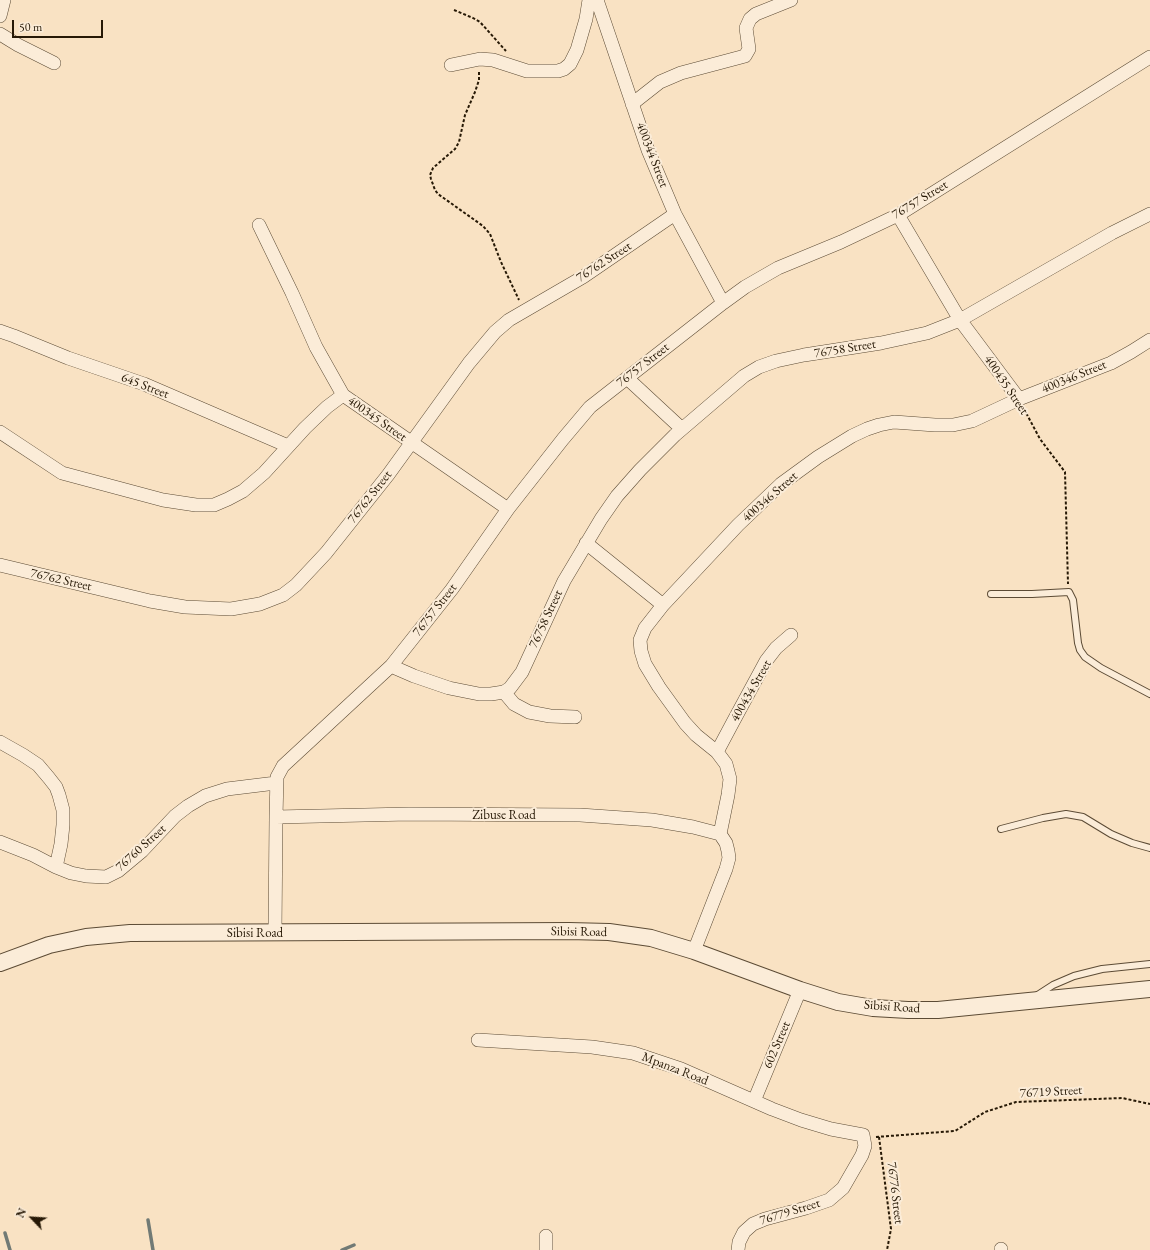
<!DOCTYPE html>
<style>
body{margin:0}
#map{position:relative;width:1150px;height:1250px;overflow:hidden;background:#f9e2c3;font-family:"EB Garamond",serif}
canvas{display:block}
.north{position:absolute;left:12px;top:1198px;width:40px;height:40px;-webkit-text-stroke:3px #fbecd8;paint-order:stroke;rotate:295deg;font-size:11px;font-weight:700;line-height:16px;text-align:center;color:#271906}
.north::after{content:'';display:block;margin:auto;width:14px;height:18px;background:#271906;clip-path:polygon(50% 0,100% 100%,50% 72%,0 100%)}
.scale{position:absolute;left:12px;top:20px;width:91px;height:18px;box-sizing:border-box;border:2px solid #271906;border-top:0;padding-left:5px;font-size:12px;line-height:14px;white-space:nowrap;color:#271906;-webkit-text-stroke:3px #fbecd8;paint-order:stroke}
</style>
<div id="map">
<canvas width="1150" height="1250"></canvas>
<div class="north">N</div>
<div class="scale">50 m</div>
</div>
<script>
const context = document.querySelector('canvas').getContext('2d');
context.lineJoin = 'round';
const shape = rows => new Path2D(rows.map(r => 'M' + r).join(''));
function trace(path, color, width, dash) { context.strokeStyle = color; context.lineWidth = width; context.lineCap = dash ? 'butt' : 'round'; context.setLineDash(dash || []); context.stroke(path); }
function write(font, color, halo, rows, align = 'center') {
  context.font = font + ' "EB Garamond",serif'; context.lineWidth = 4; context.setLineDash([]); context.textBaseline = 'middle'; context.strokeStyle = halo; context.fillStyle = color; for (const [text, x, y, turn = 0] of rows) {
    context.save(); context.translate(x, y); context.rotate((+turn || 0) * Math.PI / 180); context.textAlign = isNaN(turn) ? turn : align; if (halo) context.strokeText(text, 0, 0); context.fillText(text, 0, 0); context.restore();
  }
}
const stream = shape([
 [148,1220,153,1250],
 [5,1233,10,1250],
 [342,1250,354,1245]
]);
const path = shape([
 [454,10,473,18,480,22,506,51],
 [479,72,479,80,475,92,465,115,459,142,455,149,433,168,430,175,431,179,435,190,438,194,483,226,490,234,501,262,519,300],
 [1024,409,1040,439,1065,472,1068,584],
 [876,1137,955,1131,985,1112,1016,1102,1122,1098,1150,1104],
 [879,1137,891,1229,887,1250]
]);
const service = shape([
 [991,594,1032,594,1069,592,1073,600,1078,643,1080,650,1085,657,1101,668,1150,694],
 [1001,829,1043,818,1066,814,1083,817,1111,834,1132,843,1150,848],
 [1036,996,1053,985,1074,976,1102,969,1150,964]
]);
const minor = shape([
 [597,0,648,150,675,214,723,303],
 [0,16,4,0],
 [0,34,18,45,54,63],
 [451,65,480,59,493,60,527,71,558,71,564,69,570,64,577,50,586,19,589,0],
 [632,104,660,82,681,73,745,56,749,49,746,28,750,19,756,14,791,0],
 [898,215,960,320,1019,399],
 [259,225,292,293,316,347,343,395,508,509],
 [0,331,14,336,68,358,144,384,288,446],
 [627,378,682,429],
 [0,432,62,473,163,500,196,505,214,505,228,499,243,491,264,473,305,428,327,407,343,395],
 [586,543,663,605],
 [0,565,150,601,185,607,231,609,260,604,283,595,296,585,326,553,388,475,469,363,495,332,509,320,583,277,675,214],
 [391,666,414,676,449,688,479,694,491,694,504,692,510,688,522,672,564,581,601,519,617,496,640,470,675,435,744,376,759,367,776,361,804,355,881,343,927,333,960,320,1112,233,1150,214],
 [504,692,514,704,529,712,550,716,575,717],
 [0,742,23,755,38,765,49,778,56,787,59,795,63,810,63,825,61,844,56,867,71,873,86,876,106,877,118,871,142,851,175,816,188,806,205,796,227,789,276,783],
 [717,752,733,722,766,661,776,648,791,635],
 [276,817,277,777,283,766,391,666,452,589,508,509,563,439,590,407,723,303,745,287,778,268,841,242,898,215,1150,57],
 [720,834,728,795,730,779,726,764,717,752,696,735,685,723,659,687,645,664,641,651,640,640,645,628,663,605,738,525,781,484,818,457,852,436,867,429,879,425,894,422,935,425,953,425,972,421,1019,399,1111,363,1131,352,1150,340],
 [0,842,33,855,56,867],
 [275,933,276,817,409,814,580,815,652,820,693,827,720,834,726,843,728,851,729,858,726,869,694,951],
 [478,1040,592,1047,633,1053,681,1069,772,1109,801,1120,831,1129,863,1135,865,1146,862,1155,843,1188,829,1200,806,1208,765,1219,753,1224,744,1232,739,1242,738,1250],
 [754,1101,800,990],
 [546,1250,546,1236],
 [1001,1250,1001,1249]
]);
const tertiary = shape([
 [0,963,49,945,86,937,130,933,569,931,609,932,651,938,694,951,800,990,838,1002,873,1008,908,1010,938,1010,1150,989]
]);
const streetNames = [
 ["400344 Street",652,155,69],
 ["76757 Street",920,200,-31],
 ["76762 Street",604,262,-33],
 ["76758 Street",845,349,-9],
 ["76757 Street",643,365,-38],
 ["400346 Street",1074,377,-22],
 ["400435 Street",1006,385,56],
 ["645 Street",145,386,21],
 ["400345 Street",377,419,35],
 ["76762 Street",370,497,-52],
 ["400346 Street",770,497,-41],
 ["76762 Street",61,580,13],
 ["76757 Street",435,610,-52],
 ["76758 Street",546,619,-65],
 ["400434 Street",751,691,-60],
 ["Zibuse Road",504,815],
 ["76760 Street",141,848,-42],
 ["Sibisi Road",579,932,1],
 ["Sibisi Road",255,933],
 ["Sibisi Road",892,1007,4],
 ["602 Street",777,1045,-67],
 ["Mpanza Road",675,1069,21],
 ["76719 Street",1051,1092,-3],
 ["76776 Street",895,1193,83],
 ["76779 Street",790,1212,-17]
];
trace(stream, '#717a75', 3.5);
trace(service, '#5c4b35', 8);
trace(minor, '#5c4b35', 14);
trace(tertiary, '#5c4b35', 18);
trace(path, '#271906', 2, [3, 2]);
trace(service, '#fbecd8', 6);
trace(minor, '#fbecd8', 13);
trace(tertiary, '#fbecd8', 16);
write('13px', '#271906', '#fbecd8', streetNames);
</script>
